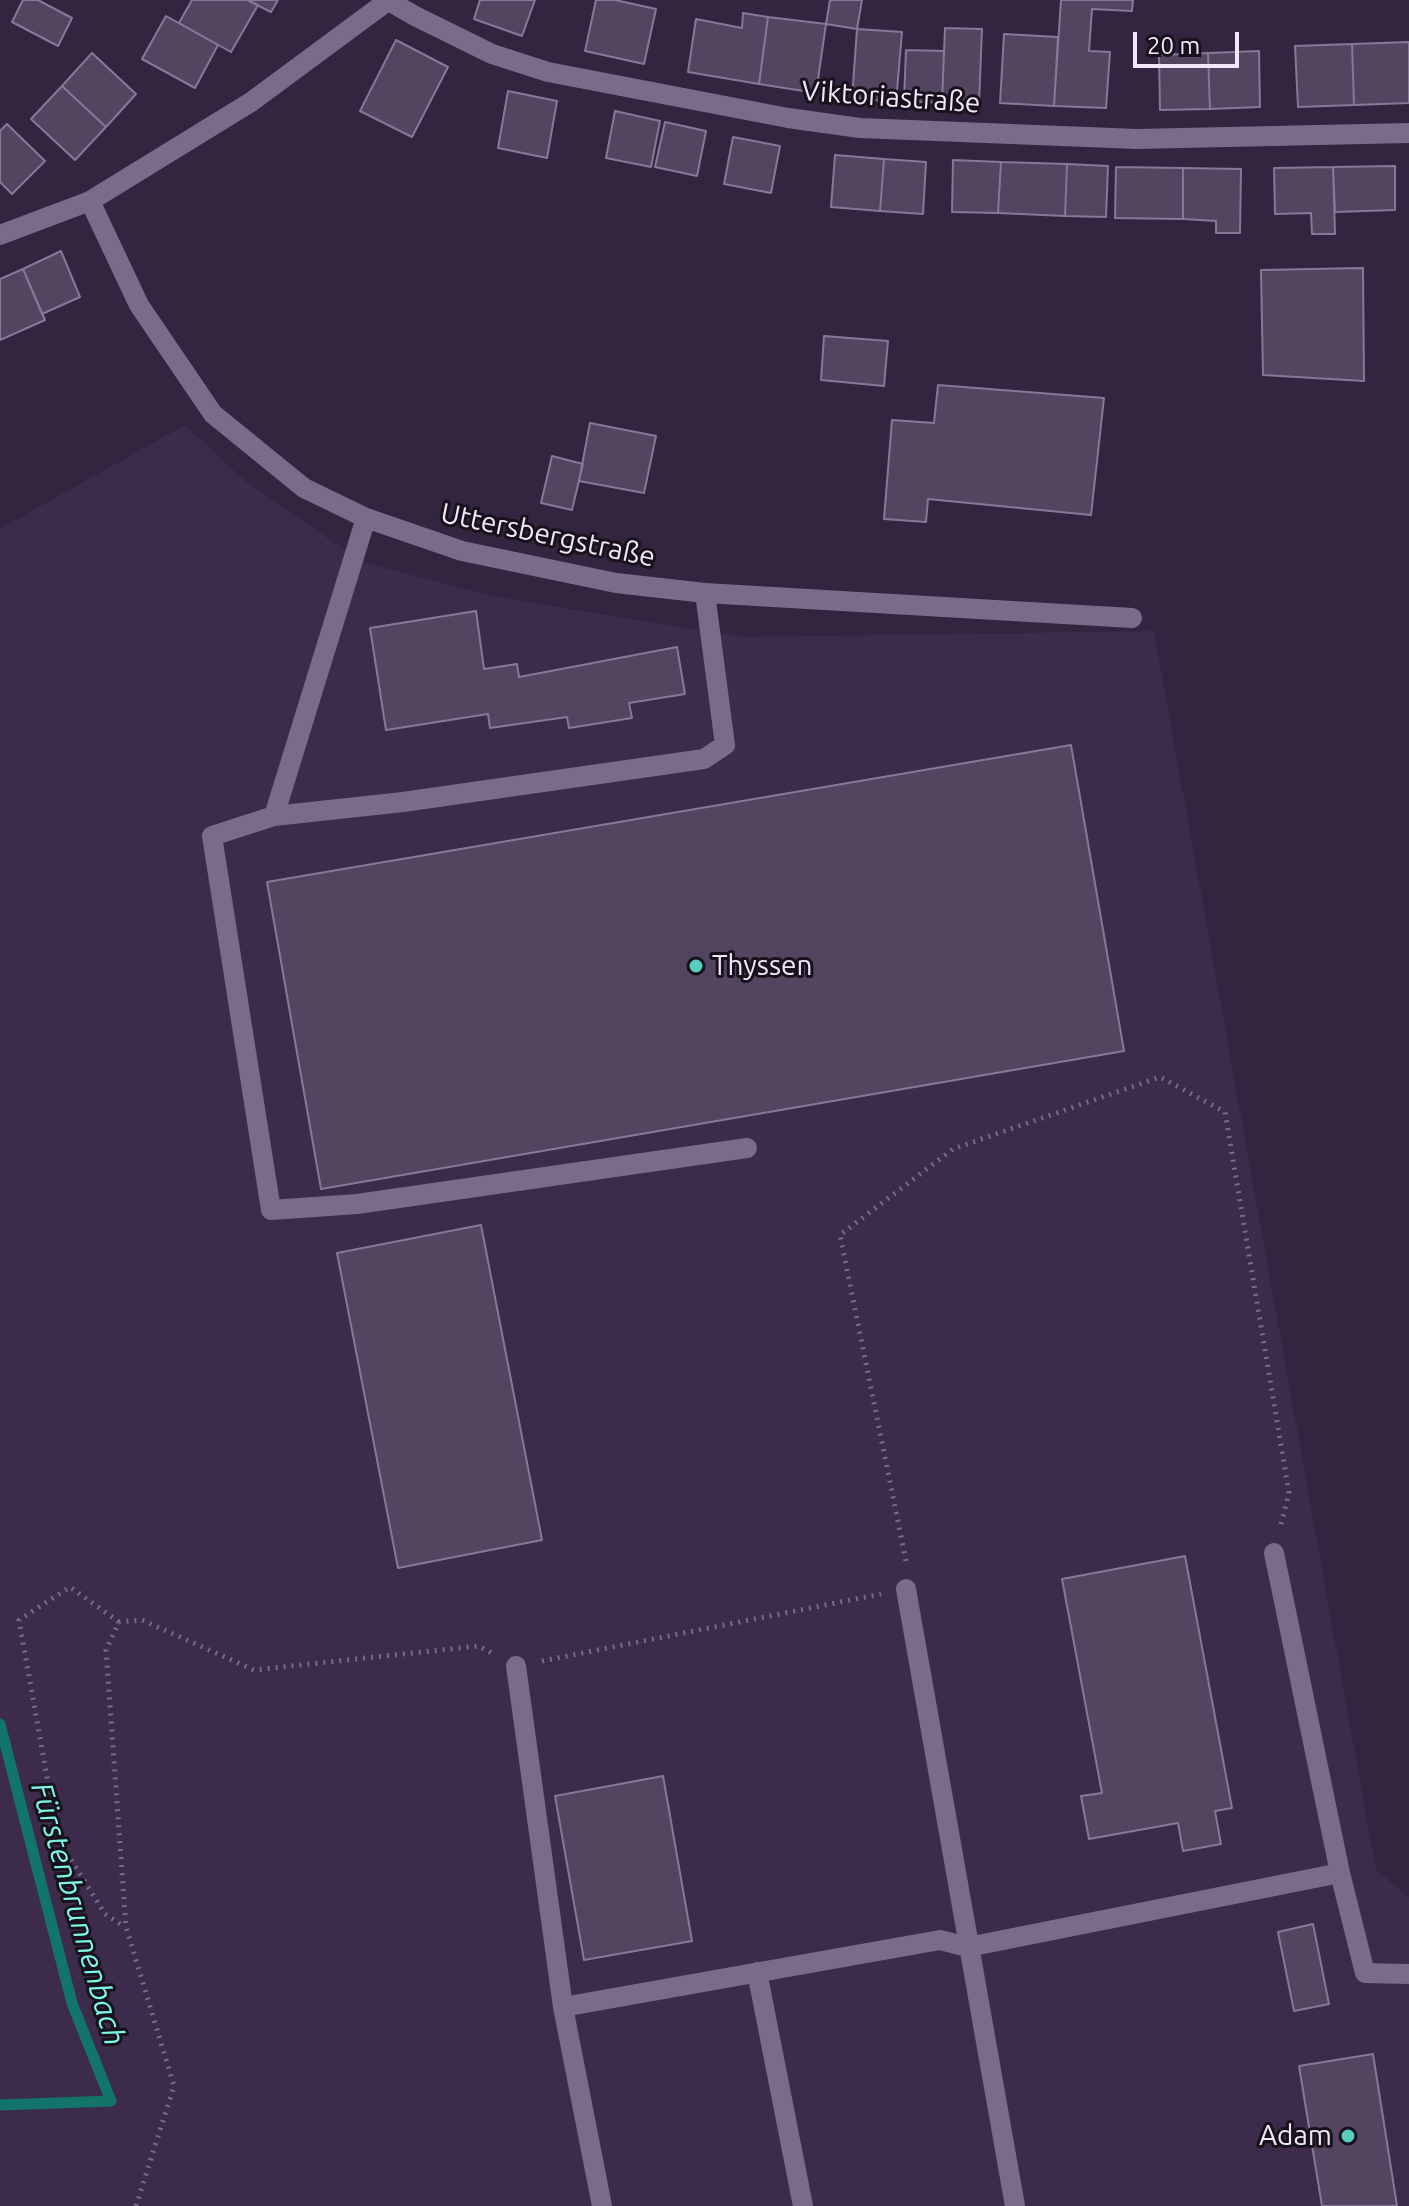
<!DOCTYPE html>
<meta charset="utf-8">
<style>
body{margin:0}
#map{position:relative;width:1409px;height:2206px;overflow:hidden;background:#33253f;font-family:Ubuntu,sans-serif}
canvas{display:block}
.scale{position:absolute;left:1133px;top:32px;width:106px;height:36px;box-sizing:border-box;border:4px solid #f0e8f9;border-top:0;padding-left:10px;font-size:24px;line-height:28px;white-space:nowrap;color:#f0e8f9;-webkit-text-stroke:6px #18121d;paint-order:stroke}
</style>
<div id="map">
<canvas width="1409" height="2206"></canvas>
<div class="scale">20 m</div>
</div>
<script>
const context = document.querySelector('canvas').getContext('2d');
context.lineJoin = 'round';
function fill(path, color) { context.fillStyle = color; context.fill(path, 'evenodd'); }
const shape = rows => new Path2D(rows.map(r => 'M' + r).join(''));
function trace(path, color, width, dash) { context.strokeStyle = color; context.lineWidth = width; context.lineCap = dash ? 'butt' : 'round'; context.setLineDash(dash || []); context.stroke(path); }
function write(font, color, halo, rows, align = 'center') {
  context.font = font + ' Ubuntu,sans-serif'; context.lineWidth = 6; context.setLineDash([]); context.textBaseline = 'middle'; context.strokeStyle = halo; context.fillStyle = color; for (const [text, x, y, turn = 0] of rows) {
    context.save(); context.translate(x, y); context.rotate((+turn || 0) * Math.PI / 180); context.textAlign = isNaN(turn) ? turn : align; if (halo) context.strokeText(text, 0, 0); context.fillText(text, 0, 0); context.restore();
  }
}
const built = shape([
 [185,425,244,480,362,562,496,597,743,637,1154,631,1376,1870,1409,1897,1409,2206,0,2206,0,529]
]);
const stream = shape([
 [0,1724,72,2003,111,2101,0,2105]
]);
const building = shape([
 [23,0,38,0,72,18,58,46,12,22,23,0],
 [192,0,247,0,258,5,231,52,179,23,192,0],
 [247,0,278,0,271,12,247,0],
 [480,0,535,0,522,36,474,19,480,0],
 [596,0,615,0,656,9,644,64,585,51,596,0],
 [830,0,862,0,857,29,826,24,830,0],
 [1061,0,1133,0,1132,11,1092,9,1089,51,1110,52,1106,108,1054,106,1061,0],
 [743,13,768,17,759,84,688,72,696,19,742,28,743,13],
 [166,16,218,45,195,88,142,59,166,16],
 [768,17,826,24,816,93,759,84,768,17],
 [945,28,982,29,979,104,942,103,945,28],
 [857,29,902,32,896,102,852,98,857,29],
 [1004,34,1058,37,1054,106,1000,103,1004,34],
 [396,40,448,67,412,137,360,111,396,40],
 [1409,42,1409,103,1354,105,1352,44,1409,42],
 [1352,44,1354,105,1298,107,1295,46,1352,44],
 [906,50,944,51,942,103,904,101,906,50],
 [1259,51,1260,107,1210,109,1208,53,1259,51],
 [92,53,136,94,106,127,62,86,92,53],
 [1208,53,1210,109,1160,110,1159,55,1208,53],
 [62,86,106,127,75,160,31,119,62,86],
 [508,91,557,101,547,158,498,148,508,91],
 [615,111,660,121,651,167,606,158,615,111],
 [665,122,706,131,697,176,655,167,665,122],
 [7,124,45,161,12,194,0,182,0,131,7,124],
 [733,137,780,146,771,193,724,184,733,137],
 [835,155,884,159,880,211,831,207,835,155],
 [884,159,926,162,923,214,880,211,884,159],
 [953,160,1001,162,998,213,952,212,953,160],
 [1001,162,1067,164,1065,216,998,213,1001,162],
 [1067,164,1108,166,1106,217,1065,216,1067,164],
 [1395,166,1395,210,1335,212,1333,167,1395,166],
 [1116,167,1183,168,1183,219,1115,218,1116,167],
 [1333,167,1335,234,1312,234,1311,213,1275,214,1274,168,1333,167],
 [1183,168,1241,169,1240,233,1216,233,1216,221,1183,219,1183,168],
 [61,251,80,297,42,314,23,269,61,251],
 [1363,268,1364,381,1263,375,1261,270,1363,268],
 [23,269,45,320,0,340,0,279,23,269],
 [824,336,888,341,884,386,821,380,824,336],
 [938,385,1104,398,1091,515,928,499,926,522,884,519,892,420,934,423,938,385],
 [590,423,656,436,644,493,579,481,590,423],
 [552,456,583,464,572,510,541,503,552,456],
 [476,611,484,669,517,664,519,677,677,647,685,694,629,703,632,718,569,728,567,717,490,728,488,714,386,730,370,628,476,611],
 [1071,745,1124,1051,321,1189,267,882,1071,745],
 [481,1225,542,1540,398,1568,337,1253,481,1225],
 [1185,1556,1232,1808,1215,1811,1221,1844,1183,1851,1178,1823,1089,1839,1081,1796,1102,1793,1062,1579,1185,1556],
 [663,1776,692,1941,584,1960,555,1796,663,1776],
 [1313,1924,1329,2004,1294,2011,1278,1932,1313,1924],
 [1373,2054,1397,2206,1322,2206,1299,2066,1373,2054]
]);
const path = shape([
 [906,1561,840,1235,953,1149,1160,1077,1225,1112,1289,1493,1280,1528],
 [119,1622,70,1587,19,1620,58,1839,105,1914,125,1927],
 [542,1661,881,1594],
 [136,2206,174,2086,126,1927,106,1650,119,1622,142,1620,254,1670,478,1646,492,1653]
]);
const minor = shape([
 [389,1,415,16,492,54,548,72,788,118,860,128,1137,139,1409,133],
 [90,201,139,305,213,414,304,488,366,518,462,551,616,583,705,593,1132,618],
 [0,235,90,201,251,102,389,0],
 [366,518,274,816,212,836,271,1210,357,1204,747,1148],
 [274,816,403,802,704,759,725,745,705,593],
 [1274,1553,1340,1873,1365,1973,1409,1974],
 [906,1589,1015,2206],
 [516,1666,563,2007,602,2206],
 [757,1972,803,2206],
 [563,2007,940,1940,968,1947,1340,1873]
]);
const markers = [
 [696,966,8,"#59cebe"],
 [1348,2136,8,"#59cebe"]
];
const streetNames = [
 ["Viktoriastraße",891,97,4],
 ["Uttersbergstraße",548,535,12]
];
const poiNames = [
 ["Thyssen",712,966],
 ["Adam",1332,2136,"right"]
];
const waterNames = [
 ["Fürstenbrunnenbach",78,1914,74]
];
fill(built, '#3c2b4b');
trace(stream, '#13756a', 11);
fill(building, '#534460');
trace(building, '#887897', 2);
trace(path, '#786c83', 5, [2, 6]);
trace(minor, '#7b6b8a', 20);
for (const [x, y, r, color] of markers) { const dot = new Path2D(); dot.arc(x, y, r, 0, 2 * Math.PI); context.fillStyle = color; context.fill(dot); trace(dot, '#18121d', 3); }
write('28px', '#f0e8f9', '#18121d', streetNames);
write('28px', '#f0e8f9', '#18121d', poiNames, 'left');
write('italic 30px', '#7cf9e7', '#18121d', waterNames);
</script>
